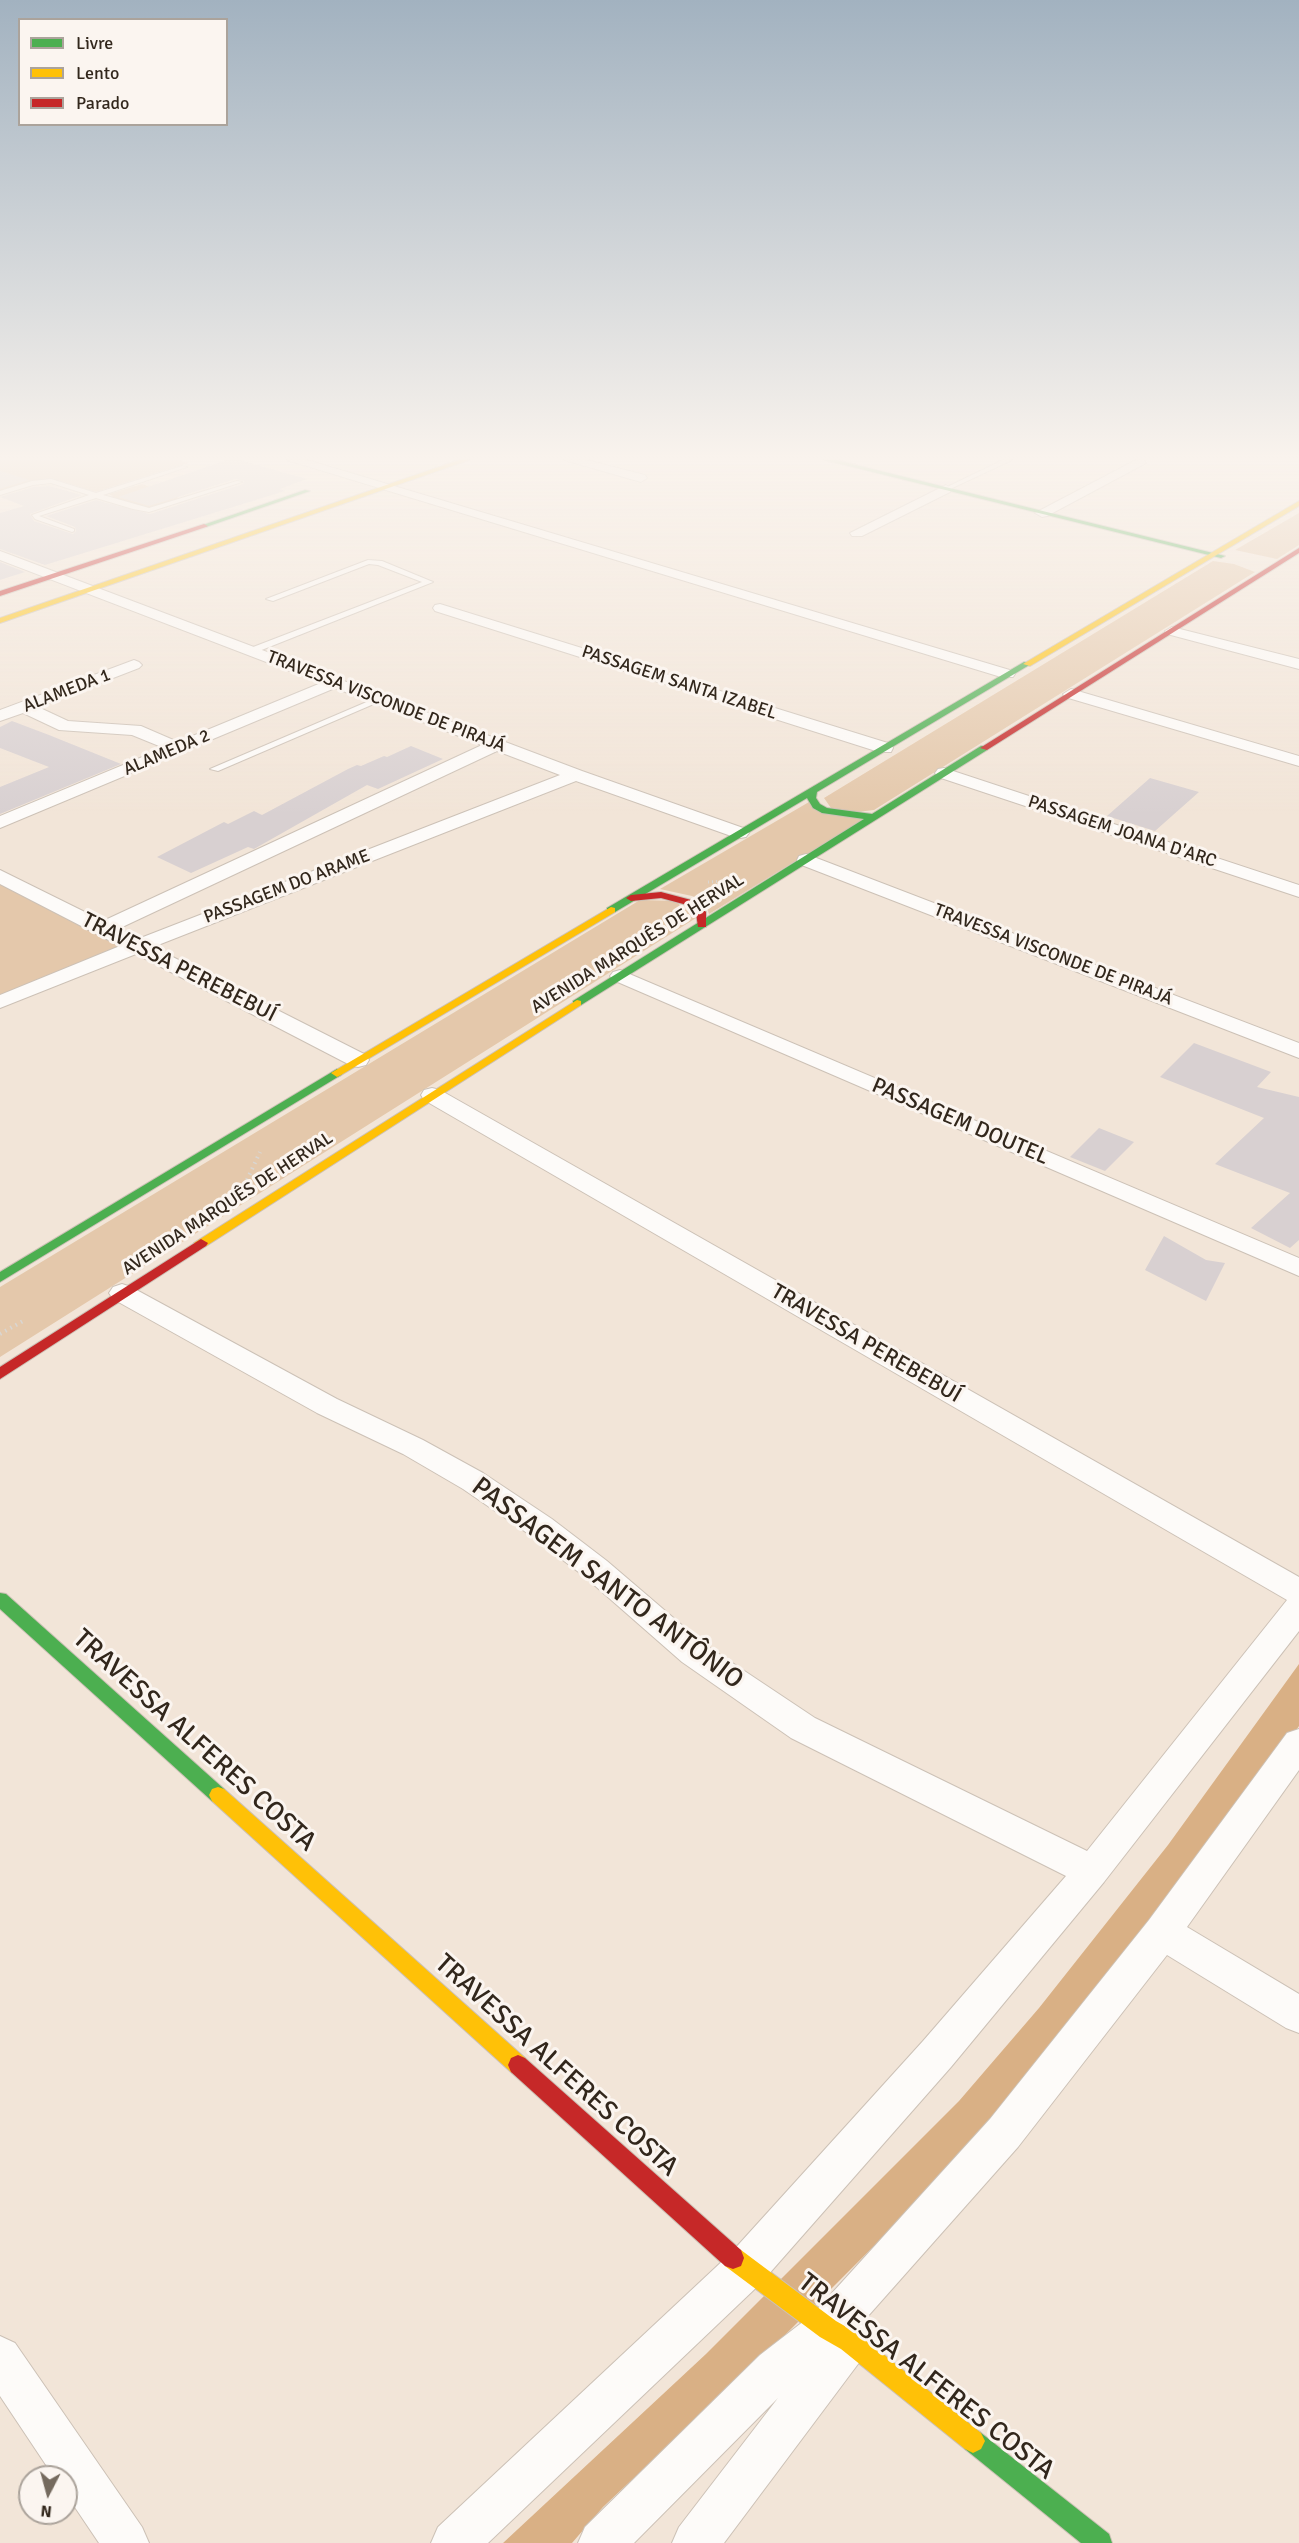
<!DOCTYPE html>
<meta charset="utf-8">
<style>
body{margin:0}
#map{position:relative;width:1299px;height:2543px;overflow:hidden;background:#f2e5d8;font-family:Signika,sans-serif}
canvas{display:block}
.legend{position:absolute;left:18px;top:18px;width:210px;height:108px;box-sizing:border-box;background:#fbf5f0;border:2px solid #aba39b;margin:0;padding:8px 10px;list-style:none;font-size:18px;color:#32271c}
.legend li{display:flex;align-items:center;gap:12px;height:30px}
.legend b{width:30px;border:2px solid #aba39b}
.north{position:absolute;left:18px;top:2465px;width:60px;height:60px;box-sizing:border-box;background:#fbf5f0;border:2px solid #aba39b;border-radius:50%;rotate:186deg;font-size:16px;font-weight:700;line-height:24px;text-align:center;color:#32271c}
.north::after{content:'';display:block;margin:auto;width:21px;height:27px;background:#756a5e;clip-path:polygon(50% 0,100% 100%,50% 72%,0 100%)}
</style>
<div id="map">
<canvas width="1299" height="2543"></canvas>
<ul class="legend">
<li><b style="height:8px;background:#4caf50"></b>Livre</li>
<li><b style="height:8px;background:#ffc107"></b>Lento</li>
<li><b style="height:8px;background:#c62828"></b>Parado</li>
</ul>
<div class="north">N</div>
</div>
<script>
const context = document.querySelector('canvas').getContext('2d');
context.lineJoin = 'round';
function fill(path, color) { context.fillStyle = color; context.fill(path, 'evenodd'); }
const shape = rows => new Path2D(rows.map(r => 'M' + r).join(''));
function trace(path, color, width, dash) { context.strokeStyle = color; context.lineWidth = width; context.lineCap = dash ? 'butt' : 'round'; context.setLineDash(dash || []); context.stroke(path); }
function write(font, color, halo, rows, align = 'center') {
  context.font = font + ' Signika,sans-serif'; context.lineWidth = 6; context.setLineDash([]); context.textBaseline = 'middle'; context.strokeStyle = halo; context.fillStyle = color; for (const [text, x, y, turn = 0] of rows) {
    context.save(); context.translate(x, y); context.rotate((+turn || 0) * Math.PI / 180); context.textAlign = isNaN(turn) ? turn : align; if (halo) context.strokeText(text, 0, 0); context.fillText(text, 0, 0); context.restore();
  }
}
const green = shape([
 [0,460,179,460,188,463,96,492,53,479,32,481,0,491],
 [142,484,182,499,149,508,140,508,111,498,113,496,108,494],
 [1299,513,1299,545,1277,559,1235,550],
 [1213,561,1234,564,1255,572,874,810,857,812,831,808,824,798],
 [809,802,864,819,709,914,705,902,692,896,660,889],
 [0,882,127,947,0,999],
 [640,900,675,901,696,918,0,1357,0,1287]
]);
const water = shape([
 [1299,1664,1299,1726,1226,1832,993,2127,776,2344,603,2507,572,2543,503,2543,706,2354,959,2101,1039,2008,1168,1845]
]);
const building = shape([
 [227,460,240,460,307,479,280,489,285,491,45,565,0,549,0,513,24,506,0,497,33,487,49,486,82,495,30,514,34,521,73,534,76,531,75,527,46,516,96,500,150,514,243,484,244,481,236,479,149,506,118,497],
 [0,471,29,480,0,489],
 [0,562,25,572,0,580],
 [12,721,49,735,121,764,0,814,0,787,49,767,0,748,0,727],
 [411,746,443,759,378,789,367,785,254,849,248,847,191,873,157,857,224,822,228,824,254,811,262,815,348,769,357,765,361,766,384,756,387,757],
 [1150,778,1199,792,1155,831,1107,816],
 [1194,1043,1271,1072,1257,1087,1299,1097,1299,1240,1290,1248,1251,1228,1290,1193,1215,1164,1264,1118,1160,1077],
 [1099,1128,1134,1142,1105,1171,1070,1157],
 [1164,1236,1206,1260,1225,1263,1206,1301,1145,1270]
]);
const pathFar1 = shape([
 [708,882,724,881]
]);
const path = shape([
 [247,1180,260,1152],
 [0,1334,23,1321]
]);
const lane = shape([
 [1003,460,1012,460,948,490,943,489,1003,460],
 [182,466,187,467,103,495,149,508,237,481,242,482,149,512,133,509,96,498,39,516,74,529,74,531,72,532,35,519,32,515,89,495,51,483,33,485,0,495,0,491,32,481,51,479,96,493,182,466],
 [368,560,382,561,433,582,254,653,248,653,248,649,422,582,378,565,369,564,273,601,266,599,368,560],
 [376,698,383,700,218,771,210,769,376,698]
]);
const street = shape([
 [287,460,307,460,1013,671,1015,674,1013,677,1001,677,287,460],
 [564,460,586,460,645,475,647,478,641,482,564,460],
 [1136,460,1144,460,1146,463,1047,516,1042,517,1035,513,1136,460],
 [946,485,952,489,950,492,862,536,852,536,850,533,946,485],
 [0,551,582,771,746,829,749,833,746,837,740,838,734,837,576,781,153,947,366,1055,369,1060,366,1065,358,1067,350,1065,136,954,0,1008,0,995,120,946,0,884,0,870,103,921,482,745,335,688,0,828,0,816,164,748,132,735,59,730,23,713,0,721,0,710,134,660,139,662,142,665,139,668,38,707,68,721,141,726,178,742,321,683,0,560,0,551],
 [497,751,560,775,138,939,118,929,497,751],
 [440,604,891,744,893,748,891,752,879,752,435,611,433,608,435,605,440,604],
 [1172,627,1299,659,1299,669,1167,634,1165,631,1172,627],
 [1071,689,1299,756,1299,766,1065,697,1063,694,1071,689],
 [944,768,1299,885,1299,897,938,777,935,773,938,769,944,768],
 [806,854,1299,1043,1299,1058,799,864,797,860,799,856,806,854],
 [620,970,1299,1258,1299,1276,613,980,610,976,613,972,620,970],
 [432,1088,440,1090,1299,1577,1299,1631,1104,1882,951,2067,760,2284,488,2543,431,2543,438,2527,730,2254,923,2041,1066,1876,791,1738,682,1662,585,1577,530,1535,463,1489,403,1454,317,1413,113,1299,109,1293,113,1287,122,1284,131,1287,337,1399,423,1440,483,1473,552,1519,607,1561,704,1644,815,1718,1087,1851,1287,1600,424,1100,421,1095,424,1090,432,1088],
 [1299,1729,1299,1770,1187,1927,1299,1994,1299,2033,1286,2028,1167,1955,1018,2147,861,2324,864,2326,871,2341,864,2356,724,2543,672,2543,679,2527,778,2398,634,2543,578,2543,585,2527,760,2355,813,2314,990,2119,1149,1920,1287,1733,1299,1729],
 [0,2336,15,2343,142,2527,149,2543,99,2543,66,2494,66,2477,54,2477,0,2396,0,2336]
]);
const fast = shape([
 [824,460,836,460,1225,556,1221,558,824,460],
 [305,490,310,491,206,527,200,526,305,490],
 [1024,662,1031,664,817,792,816,798,820,804,827,808,872,814,981,746,987,746,987,750,581,1005,573,1005,573,1001,864,819,822,813,813,808,807,798,615,912,607,912,607,908,1024,662],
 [337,1069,343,1073,341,1075,0,1282,0,1272,337,1069],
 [0,1593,6,1594,224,1789,227,1795,224,1801,218,1803,212,1801,0,1609,0,1593],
 [973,2429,981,2433,1109,2534,1112,2543,1081,2543,965,2449,961,2441,965,2433,973,2429]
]);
const slow = shape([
 [459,460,469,460,0,623,0,618,459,460],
 [1299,501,1299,506,1030,666,1023,664,1299,501],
 [611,907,615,908,615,912,341,1075,337,1077,331,1073,611,907],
 [577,1000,581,1001,581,1005,206,1246,201,1247,194,1243,577,1000],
 [218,1787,224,1789,525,2058,528,2065,525,2072,518,2075,511,2072,212,1801,209,1795,212,1789,218,1787],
 [733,2247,741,2250,836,2321,857,2333,981,2433,985,2441,981,2449,973,2453,965,2449,841,2349,820,2337,725,2266,722,2258,725,2250,733,2247]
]);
const jam = shape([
 [204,524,208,526,206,527,0,596,0,591,204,524],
 [1299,548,1299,553,987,750,980,748,1299,548],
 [661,892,695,901,706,912,706,927,698,927,696,913,687,905,661,898,631,901,626,898,631,895,661,892],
 [201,1239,208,1243,206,1246,0,1379,0,1367,201,1239],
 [518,2055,525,2058,741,2250,744,2258,741,2266,733,2269,725,2266,511,2072,508,2065,511,2058,518,2055]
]);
const farStreetnames = [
 ["PASSAGEM SANTA IZABEL",679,683,18],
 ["ALAMEDA 1",67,691,-21],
 ["TRAVESSA VISCONDE DE PIRAJÁ",386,702,21],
 ["ALAMEDA 2",167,753,-23],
 ["PASSAGEM JOANA D'ARC",1122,832,18],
 ["PASSAGEM DO ARAME",287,887,-21],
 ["AVENIDA MARQUÊS DE HERVAL",638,944,-32],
 ["TRAVESSA VISCONDE DE PIRAJÁ",1053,955,21],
 ["AVENIDA MARQUÊS DE HERVAL",228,1204,-33]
];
const streetNames = [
 ["TRAVESSA PEREBEBUÍ",179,968,27],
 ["PASSAGEM DOUTEL",960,1122,23],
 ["TRAVESSA PEREBEBUÍ",866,1344,30]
];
const nearStreetnames = [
 ["PASSAGEM SANTO ANTÔNIO",607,1584,37],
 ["TRAVESSA ALFERES COSTA",194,1741,42],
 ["TRAVESSA ALFERES COSTA",556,2066,42],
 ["TRAVESSA ALFERES COSTA",926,2377,38]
];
fill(green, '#e4c8ab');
fill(water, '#d9b085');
fill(building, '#d8d0d1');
trace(lane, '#ccc1b6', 2);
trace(street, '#ccc1b6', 2);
trace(fast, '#ccc1b6', 2);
trace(slow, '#ccc1b6', 2);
trace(jam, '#ccc1b6', 2);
trace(pathFar1, '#d9d6d2', 3, [1, 3]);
trace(path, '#d9d6d2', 4, [1.5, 4.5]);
fill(lane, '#fdfbf9');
fill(street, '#fdfbf9');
fill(fast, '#4caf50');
fill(slow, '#ffc107');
fill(jam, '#c62828');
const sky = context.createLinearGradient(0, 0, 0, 816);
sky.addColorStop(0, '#a2b2c0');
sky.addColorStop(0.56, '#f9f3ed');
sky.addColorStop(1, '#f9f3ed00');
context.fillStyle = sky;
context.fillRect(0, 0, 1299, 816);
write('18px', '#32271c', '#fbf5f0', farStreetnames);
write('22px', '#32271c', '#fbf5f0', streetNames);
write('27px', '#32271c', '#fbf5f0', nearStreetnames);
</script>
